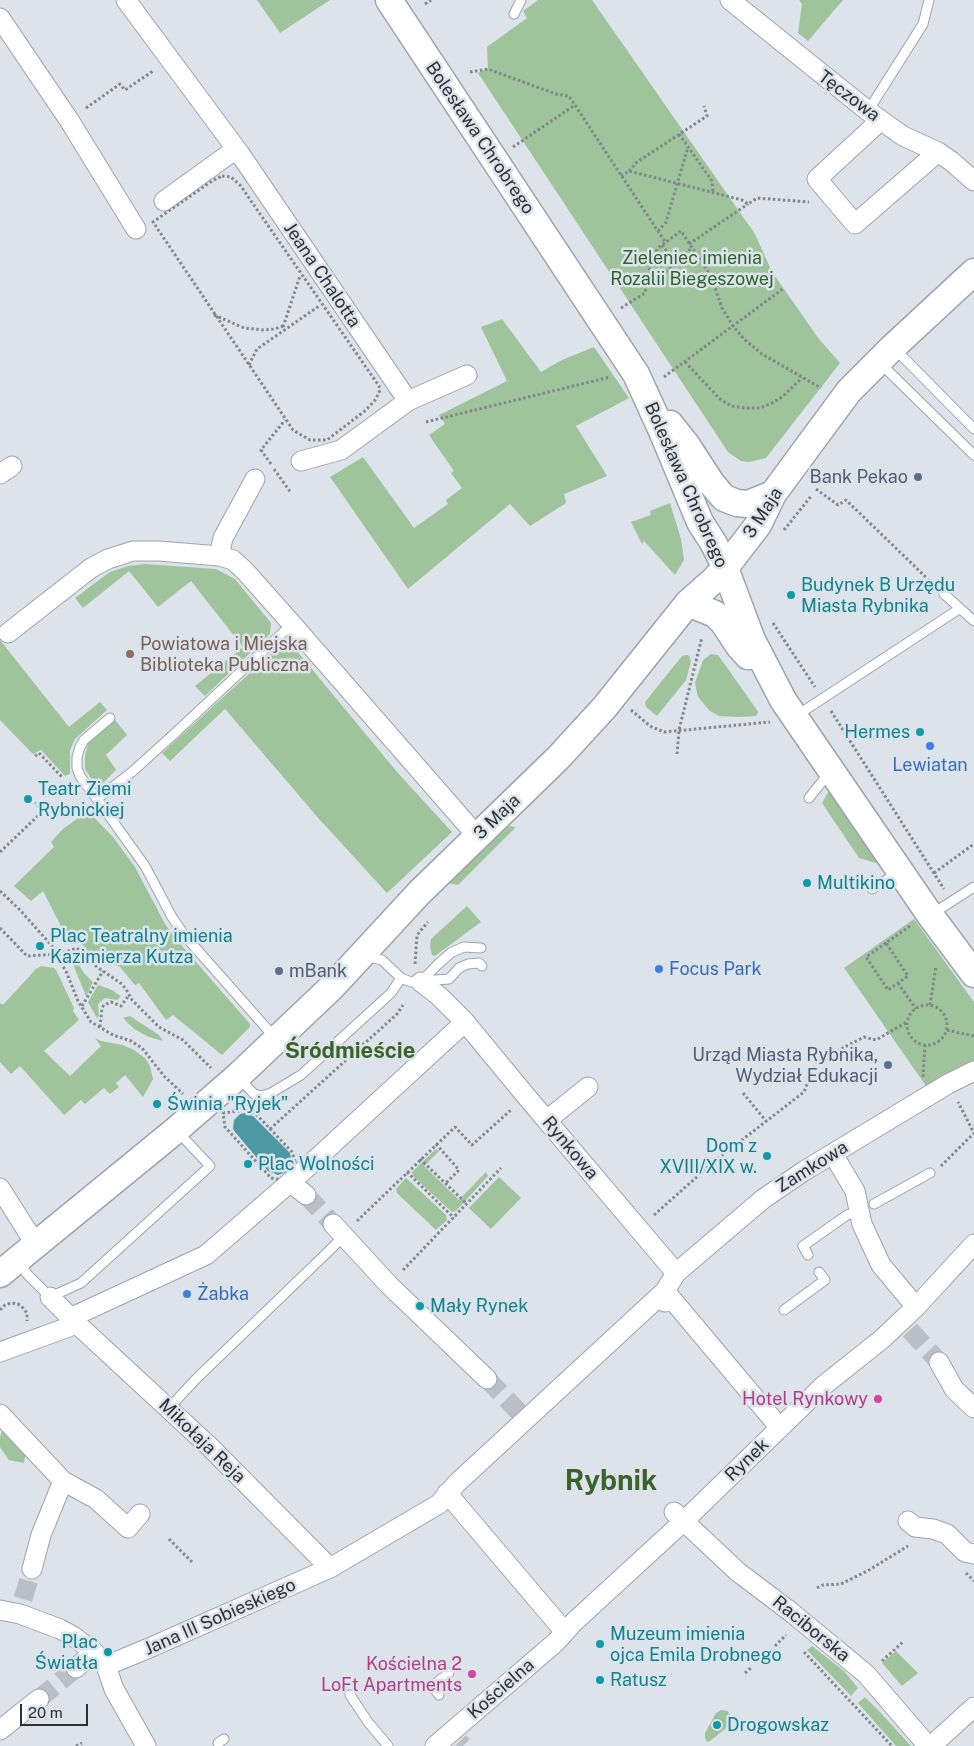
<!DOCTYPE html>
<meta charset="utf-8">
<style>
body{margin:0}
#map{position:relative;width:974px;height:1746px;overflow:hidden;background:#dce3eb;font-family:"Public Sans",sans-serif}
canvas{display:block}
.scale{position:absolute;left:20px;top:1704px;width:68px;height:22px;box-sizing:border-box;border:2px solid #2d3033;border-top:0;padding-left:6px;font-size:15px;line-height:18px;white-space:nowrap;color:#2d3033;-webkit-text-stroke:4px #dce3eb;paint-order:stroke}
</style>
<div id="map">
<canvas width="974" height="1746"></canvas>
<div class="scale">20 m</div>
</div>
<script>
const context = document.querySelector('canvas').getContext('2d');
context.lineJoin = 'round';
function fill(path, color) { context.fillStyle = color; context.fill(path, 'evenodd'); }
const shape = rows => new Path2D(rows.map(r => 'M' + r).join(''));
function trace(path, color, width, dash) { context.strokeStyle = color; context.lineWidth = width; context.lineCap = dash ? 'butt' : 'round'; context.setLineDash(dash || []); context.stroke(path); }
function write(font, color, halo, rows, align = 'center') {
  context.font = font + ' "Public Sans",sans-serif'; context.lineWidth = 5; context.setLineDash([]); context.textBaseline = 'middle'; context.strokeStyle = halo; context.fillStyle = color; for (const [text, x, y, turn = 0] of rows) {
    context.save(); context.translate(x, y); context.rotate((+turn || 0) * Math.PI / 180); context.textAlign = isNaN(turn) ? turn : align; if (halo) context.strokeText(text, 0, 0); context.fillText(text, 0, 0); context.restore();
  }
}
const green = shape([
 [257,0,330,0,280,33],
 [538,0,592,0,755,234,772,272,819,339,840,363,766,458,749,462,741,461,728,452,478,73,488,68,487,47,527,18,523,11],
 [799,0,843,0,808,41,798,33,802,4],
 [502,319,541,372,562,360,594,347,629,398,576,426,607,476,564,494,566,503,530,526,510,504,408,589,330,477,363,457,414,528,448,504,446,500,462,488,451,473,454,471,429,435,445,424,439,415,507,381,481,327],
 [670,503,681,539,684,560,675,575,644,541,642,544,631,522,651,515,650,511],
 [145,564,216,569,235,579,271,623,270,634,205,696,195,686,243,647,191,581,158,607,129,571,83,608,75,598,110,572,128,566],
 [287,639,397,772,452,832,387,893,320,820,225,709,170,761,162,753],
 [0,640,69,727,100,702,107,710,75,739,70,750,70,774,65,776,41,750,33,754,0,720],
 [711,654,718,655,757,710,758,712,756,716,738,717,719,716,710,711,698,697,695,683,703,660],
 [687,655,689,656,691,661,686,680,657,716,646,707,645,702,682,656],
 [115,720,127,735,106,755,116,770,102,784,94,783,85,769,85,757,88,743],
 [830,789,880,861,876,863,859,858,822,803],
 [88,811,113,837,135,867,165,924,176,939,250,1024,250,1027,222,1055,173,1015,166,1020,139,983,135,985,120,967,102,961,86,950,82,943,61,926,43,891,31,901,14,886,54,847,51,842,63,829],
 [509,826,516,827,458,885,449,883],
 [467,906,481,922,435,956,432,955,430,947,431,939],
 [914,919,974,1002,974,1067,926,1086,844,968],
 [75,959,84,973,93,982,86,996,72,962],
 [41,966,54,968,56,970,74,1008,73,1011,79,1020,44,1051,70,1076,101,1046,95,1038,101,1041,122,1045,134,1050,145,1058,150,1066,153,1079,143,1097,125,1075,116,1083,119,1087,110,1094,104,1088,85,1104,81,1100,64,1115,20,1066,11,1074,0,1062,0,1003,3,1005,36,969],
 [98,985,110,989,121,996,117,1000,105,998,98,1004,99,1016,97,1018,88,1002],
 [130,1016,159,1035,163,1041,149,1037,134,1029,123,1018],
 [436,1149,439,1151,424,1166,459,1200,486,1172,488,1176,456,1211,452,1212,413,1176,412,1172],
 [499,1177,521,1198,491,1229,469,1208],
 [406,1178,446,1215,447,1220,436,1230,397,1193,396,1189],
 [3,1427,26,1451,24,1463,9,1460,0,1447,0,1437],
 [812,1646,844,1671,858,1688,851,1696,807,1650],
 [896,1651,918,1673,902,1686,882,1663],
 [865,1697,880,1712,911,1746,896,1746,858,1703],
 [721,1710,728,1711,732,1721,730,1725,710,1741,707,1742,705,1738,705,1733,716,1713]
]);
const water = shape([
 [245,1113,253,1116,290,1153,292,1164,287,1172,278,1175,268,1171,235,1132,233,1129,234,1120,240,1114]
]);
const streetTunnel = shape([
 [306,1195,333,1224],
 [910,1330,939,1362],
 [487,1379,519,1412],
 [23,1599,32,1569],
 [39,1699,76,1668],
 [459,1742,463,1746]
]);
const path = shape([
 [425,4,431,0],
 [470,72,488,69,556,94,569,96,665,242],
 [86,108,120,84,125,90,153,71],
 [679,134,712,181,713,192],
 [513,147,575,105],
 [629,171,637,162,707,116,704,106],
 [222,176,231,177,240,185,379,386,380,390,376,399,366,410,327,440,310,440,293,430,153,222,212,181,222,176],
 [621,176,629,171,742,200,748,204,757,198,809,202],
 [658,231,666,222,688,147],
 [689,244,748,204],
 [662,245,668,253,677,259,692,248],
 [646,285,651,262,658,248,681,231,711,276,722,308,733,326,744,339,762,354,821,388],
 [621,308,645,293,646,285,674,266,677,259],
 [214,315,244,328,264,330,275,329,283,326],
 [283,327,300,276],
 [685,362,720,399,731,406,745,408,760,408,772,403,782,397,802,378],
 [249,365,257,349,319,306],
 [664,377,784,288],
 [426,422,610,377],
 [271,464,261,450,285,420],
 [274,469,291,493],
 [816,489,838,505,846,500,934,585],
 [784,530,812,495],
 [773,623,815,687],
 [631,710,650,726,664,732,770,722],
 [831,711,944,889],
 [677,754,679,730,702,637],
 [35,756,39,753,62,777],
 [0,852,43,811,35,803],
 [934,873,974,844],
 [0,891,20,910,59,954,62,965,66,971,78,1001,91,1022,113,1035,131,1041,142,1048,164,1076,183,1094],
 [0,928,27,956,59,954,77,948,97,967,122,984,127,991,132,1000,159,1027,183,1040,211,1068],
 [886,943,866,957,888,990,908,976,886,943,910,926],
 [415,964,417,935,428,922],
 [898,983,916,1009],
 '907 1025a20 20 0 1 1 40 0a20 20 0 1 1-40 0Z',
 [930,1005,936,966],
 [82,1006,103,971],
 [100,1027,102,1008,104,1005,111,1002,121,1006,129,995],
 [947,1030,974,1036],
 [923,1077,925,1045],
 [743,1093,766,1121],
 [247,1110,256,1114,292,1152,295,1161,290,1182,271,1178,225,1127,223,1113,247,1110],
 [270,1129,397,1014,403,1005],
 [436,1144,459,1170,445,1184],
 [420,1159,467,1204],
 [941,1166,974,1133,958,1102],
 [407,1172,454,1218],
 [654,1215,716,1160,804,1092,816,1062,864,1037,876,1040,907,1022],
 [357,1221,455,1127,472,1145,511,1110],
 [403,1270,501,1168],
 [0,1310,5,1305,11,1303,18,1304,23,1308,27,1313,27,1321],
 [169,1539,192,1562],
 [966,1573,974,1581],
 [817,1588,823,1585,841,1584,869,1570,908,1546],
 [775,1646,786,1635],
 [804,1652,892,1746],
 [882,1661,903,1642],
 [745,1673,752,1667],
 [76,1746,82,1743]
]);
const lane = shape([
 [514,14,521,0],
 [868,111,923,24,929,0],
 [895,349,974,429],
 [880,363,974,455],
 [944,594,974,621],
 [796,716,959,609],
 [809,798,829,773],
 [97,799,80,776,77,768,77,757,80,747,84,740,110,718],
 [872,889,899,872],
 [932,914,974,887],
 [401,978,411,982,449,979,459,968,468,964,479,963,482,966],
 [421,982,437,965,452,952,464,947,481,948],
 [276,1039,185,936,172,917,145,866,97,799,132,772,174,734,292,624],
 [239,1078,254,1094,262,1096,271,1093,301,1075,391,993,401,978,382,960,365,956],
 [874,1204,930,1173],
 [808,1255,803,1246,847,1215,859,1211],
 [20,1262,27,1274,50,1297,81,1283,210,1166,178,1132],
 [784,1310,825,1280,819,1272],
 [168,1409,197,1378,333,1247,343,1236],
 [350,1695,368,1722,388,1746],
 [439,1695,432,1686,449,1673],
 [218,1743,224,1739]
]);
const street = shape([
 [126,0,240,154,408,401,341,450,301,461],
 [730,0,868,111,903,136,938,152,951,161,974,181],
 [0,18,69,120,136,229],
 [881,120,817,179,855,224,938,152],
 [164,201,236,149],
 [408,401,467,375],
 [0,474,12,466],
 [219,556,223,538,255,479],
 [8,633,91,568,108,559,133,551,159,551,219,556,233,560,245,571,292,624,477,836],
 [421,982,439,996,465,1022,526,1096,676,1273],
 [547,1120,588,1087],
 [833,1154,855,1191,862,1224,881,1265,916,1307],
 [290,1182,306,1195],
 [0,1188,36,1245],
 [333,1224,389,1285,487,1379],
 [665,1291,780,1428],
 [50,1297,77,1324,210,1447,330,1568],
 [665,1302,665,1291,676,1273,763,1199,804,1171,948,1084,974,1071],
 [70,1318,206,1255,302,1172,465,1022],
 [0,1352,77,1324],
 [939,1362,954,1389,974,1408],
 [0,1414,63,1481,96,1499,128,1528,140,1514],
 [447,1493,565,1632],
 [674,1512,738,1572,791,1612,866,1674,928,1746],
 [908,1521,915,1527,933,1529,947,1534,965,1552,974,1554],
 [32,1569,41,1535,63,1481],
 [0,1610,20,1614,60,1629,73,1636,94,1652,106,1666,114,1689,146,1746],
 [106,1666,156,1645,330,1568,439,1504,457,1483,665,1291],
 [76,1668,94,1652],
 [0,1730,39,1699],
 [435,1746,556,1642,574,1622,684,1521,823,1386,882,1339,916,1307,974,1244],
 [931,1746,974,1707]
]);
const secondary = shape([
 [389,0,636,374,662,431,700,522,714,544,722,560,752,640,783,700,930,915,974,974],
 [670,424,686,444,712,484,724,498,737,503,748,504,773,494],
 [688,603,715,614,723,622,739,646,748,656],
 [0,1274,176,1130,238,1076,333,986,419,893,558,758,604,708,688,603,714,580,724,569,758,525,773,494,849,391,893,347,974,272]
]);
const markers = [
 [918,477,5,"#5c6f8a"],
 [791,595,5,"#0f9aa8"],
 [130,654,5,"#8d6e63"],
 [920,732,5,"#0f9aa8"],
 [930,746,5,"#3f7fe0"],
 [28,799,5,"#0f9aa8"],
 [807,883,5,"#0f9aa8"],
 [40,946,5,"#0f9aa8"],
 [659,969,5,"#3f7fe0"],
 [279,971,5,"#5c6f8a"],
 [888,1065,5,"#5c6f8a"],
 [157,1104,5,"#0f9aa8"],
 [767,1156,5,"#0f9aa8"],
 [248,1164,5,"#0f9aa8"],
 [187,1294,5,"#3f7fe0"],
 [420,1306,5,"#0f9aa8"],
 [878,1399,5,"#d1479c"],
 [600,1644,5,"#0f9aa8"],
 [108,1652,5,"#0f9aa8"],
 [472,1674,5,"#d1479c"],
 [600,1680,5,"#0f9aa8"],
 [717,1725,5,"#0f9aa8"]
];
const streetNames = [
 ["Tęczowa",849,96,37],
 ["Bolesława Chrobrego",480,138,56],
 ["Jeana Chalotta",322,275,56],
 ["Bolesława Chrobrego",686,485,66],
 ["3 Maja",763,513,-57],
 ["3 Maja",497,817,-44],
 ["Rynkowa",570,1148,50],
 ["Zamkowa",812,1167,-32],
 ["Mikołaja Reja",202,1441,44],
 ["Rynek",747,1460,-44],
 ["Jana III Sobieskiego",220,1617,-24],
 ["Raciborska",811,1629,39],
 ["Kościelna",501,1689,-41]
];
const parkNames = [
 ["Zieleniec imienia",692,258],
 ["Rozalii Biegeszowej",692,279]
];
const serviceNames = [
 ["Bank Pekao",908,477],
 ["mBank",289,971,"left"],
 ["Urząd Miasta Rybnika,",878,1055],
 ["Wydział Edukacji",878,1076]
];
const cultureNames = [
 ["Budynek B Urzędu",801,585],
 ["Miasta Rybnika",801,606],
 ["Hermes",910,732,"right"],
 ["Teatr Ziemi",38,789],
 ["Rybnickiej",38,810],
 ["Multikino",817,883],
 ["Plac Teatralny imienia",50,936],
 ["Kazimierza Kutza",50,957],
 ["Świnia \"Ryjek\"",167,1104],
 ["Dom z",757,1146,"right"],
 ["XVIII/XIX w.",757,1167,"right"],
 ["Plac Wolności",258,1164],
 ["Mały Rynek",430,1306],
 ["Muzeum imienia",610,1634],
 ["ojca Emila Drobnego",610,1655],
 ["Plac",98,1642,"right"],
 ["Światła",98,1663,"right"],
 ["Ratusz",610,1680],
 ["Drogowskaz",727,1725]
];
const educationNames = [
 ["Powiatowa i Miejska",140,644],
 ["Biblioteka Publiczna",140,665]
];
const shopNames = [
 ["Lewiatan",930,765,"center"],
 ["Focus Park",669,969],
 ["Żabka",197,1294]
];
const hotelNames = [
 ["Hotel Rynkowy",868,1399],
 ["Kościelna 2",462,1664],
 ["LoFt Apartments",462,1685]
];
const districtNames = [
 ["Śródmieście",350,1051]
];
const townNames = [
 ["Rybnik",611,1481]
];
fill(green, '#9fc39b');
fill(water, '#4c98a3');
trace(streetTunnel, '#b9bfc6', 19, [19, 9]);
trace(lane, '#9da4ab', 11);
trace(street, '#9da4ab', 21);
trace(secondary, '#9da4ab', 29);
trace(path, '#82878d', 3, [2.5, 2.5]);
trace(lane, '#fff', 9);
trace(street, '#fff', 19);
trace(secondary, '#fff', 26);
for (const [x, y, r, color] of markers) { const dot = new Path2D(); dot.arc(x, y, r, 0, 2 * Math.PI); context.fillStyle = color; context.fill(dot); trace(dot, '#dce3eb', 2); }
write('18px', '#2d3033', '#dce3eb', streetNames);
write('18px', '#2e652a', '#dce3eb', parkNames);
write('18px', '#4e5e75', '#dce3eb', serviceNames, 'right');
write('18px', '#0d838f', '#dce3eb', cultureNames, 'left');
write('18px', '#785e54', '#dce3eb', educationNames, 'left');
write('18px', '#366cbe', '#dce3eb', shopNames, 'left');
write('18px', '#b23c85', '#dce3eb', hotelNames, 'right');
write('bold 22px', '#3a6429', '#dce3eb', districtNames);
write('bold 28px', '#3a6429', '#dce3eb', townNames);
</script>
